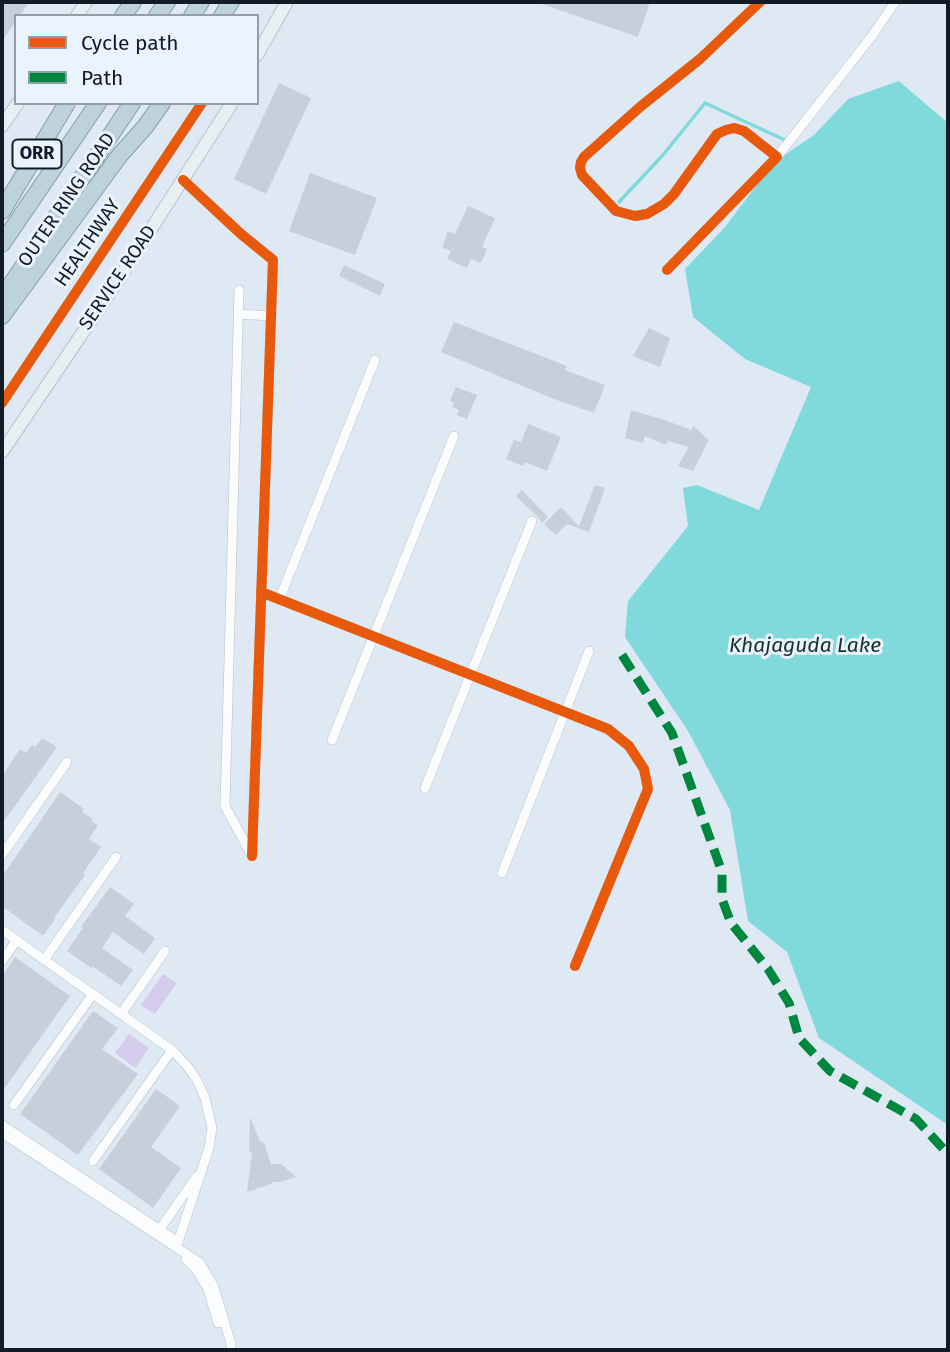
<!DOCTYPE html>
<style>
body{margin:0}
#map{position:relative;width:950px;height:1352px;overflow:hidden;background:#dee9f4;font-family:"Fira Sans",sans-serif}
canvas{display:block}
.frame{position:absolute;inset:0;border:4px solid #131c26;pointer-events:none}
.legend{position:absolute;left:14px;top:14px;width:245px;height:91px;box-sizing:border-box;background:#eaf4ff;border:2px solid #949ea8;margin:0;padding:9px 12px;list-style:none;font-size:21px;color:#131c26}
.legend li{display:flex;align-items:center;gap:14px;height:35px}
.legend b{width:35px;border:2px solid #949ea8}
</style>
<div id="map">
<canvas width="950" height="1352"></canvas>
<div class="frame"></div>
<ul class="legend">
<li><b style="height:9px;background:#e8590c"></b>Cycle path</li>
<li><b style="height:9px;background:#00873e"></b>Path</li>
</ul>
</div>
<script>
const context = document.querySelector('canvas').getContext('2d');
context.lineJoin = 'round';
function fill(path, color) { context.fillStyle = color; context.fill(path, 'evenodd'); }
const shape = rows => new Path2D(rows.map(r => 'M' + r).join(''));
function trace(path, color, width, dash) { context.strokeStyle = color; context.lineWidth = width; context.lineCap = dash ? 'butt' : 'round'; context.setLineDash(dash || []); context.stroke(path); }
function write(font, color, halo, rows, align = 'center') {
  context.font = font + ' "Fira Sans",sans-serif'; context.lineWidth = 6; context.setLineDash([]); context.textBaseline = 'middle'; context.strokeStyle = halo; context.fillStyle = color; for (const [text, x, y, turn = 0] of rows) {
    context.save(); context.translate(x, y); context.rotate((+turn || 0) * Math.PI / 180); context.textAlign = isNaN(turn) ? turn : align; if (halo) context.strokeText(text, 0, 0); context.fillText(text, 0, 0); context.restore();
  }
}
const green = shape([
 [163,974,177,983,155,1014,141,1005],
 [129,1034,149,1048,135,1068,115,1053]
]);
const water = shape([
 [899,81,948,123,948,1125,819,1038,787,952,748,921,730,810,688,731,625,637,628,601,688,526,683,488,697,485,759,510,811,387,745,359,693,317,685,269,725,227,774,162,814,135,848,99]
]);
const stream = shape([
 [619,202,663,155,705,103,787,141]
]);
const building = shape([
 [2,2,29,2,20,16,16,16,16,21,2,41],
 [539,2,650,2,638,37,539,3],
 [279,83,311,98,266,194,234,179],
 [310,173,377,198,355,255,289,231],
 [468,206,495,218,482,247,487,249,481,263,471,259,467,268,447,259,451,251,442,247,448,231,455,234],
 [344,265,385,284,380,296,339,276],
 [454,322,567,366,565,370,605,385,594,413,554,399,441,352],
 [649,328,670,338,660,367,633,356],
 [456,387,477,395,467,419,457,415,459,410,452,407,454,403,450,401],
 [631,410,665,420,691,430,693,426,709,440,693,471,678,466,689,447,668,441,666,445,645,436,643,443,625,438],
 [528,424,561,437,547,471,525,462,523,466,506,459,514,440,521,442],
 [595,485,605,488,589,532,567,524,556,535,544,524,561,507,579,526],
 [522,490,548,517,542,523,537,516,516,496],
 [42,738,57,747,2,824,2,776,20,749,26,753,32,745,35,747],
 [60,792,84,809,82,812,93,819,91,821,98,825,89,839,101,847,83,873,85,875,54,918,55,919,43,936,2,906,2,877],
 [110,887,134,904,125,916,155,938,144,954,113,932,102,948,133,970,121,986,92,966,91,968,67,951,83,928,81,927],
 [15,957,70,996,2,1092,2,976],
 [93,1011,118,1028,102,1049,138,1074,78,1155,20,1114],
 [156,1089,180,1106,151,1147,181,1168,153,1208,99,1169],
 [250,1117,260,1141,264,1143,271,1164,281,1164,296,1177,280,1182,272,1182,271,1184,247,1192,252,1153,249,1152]
]);
const street = shape([
 [777,157,872,36,895,2],
 [183,180,241,234,273,260,252,856],
 [667,270,777,157,744,131,734,128,726,130,717,134,674,194,664,204,647,214,635,216,616,211,582,175,580,168,581,162,584,157,640,107,700,59,760,2],
 [239,290,225,806,251,854],
 [238,314,271,316],
 [261,592,608,729,629,746,644,769,648,789,575,966],
 [279,600,375,360],
 [332,740,454,436],
 [425,788,532,521],
 [2,855,67,762],
 [502,873,589,651],
 [2,930,172,1050,187,1066,197,1080,205,1098,212,1128,209,1148,178,1242,2,1125],
 [44,960,116,857],
 [2,961,17,940],
 [121,1014,165,951],
 [14,1105,93,994],
 [2,1133,200,1263,214,1287,231,1344,231,1350],
 [93,1161,172,1050],
 [160,1229,197,1176],
 [186,1259,196,1269,208,1289,218,1323]
]);
const secondary = shape([
 [77,16,86,2],
 [257,55,287,2],
 [2,126,18,103],
 [2,452,117,282,232,103]
]);
const highway = shape([
 [123,16,133,2],
 [157,16,167,2],
 [192,16,201,2],
 [222,16,231,2],
 [2,211,67,103],
 [2,244,98,103],
 [2,298,132,103],
 [2,316,120,155,145,127,162,103]
]);
const quiet = shape([
 [622,655,672,733,722,872,722,899,731,923,768,969,789,1003,799,1038,830,1071,916,1119,948,1154]
]);
const cycleway = shape([
 [183,180,241,234,273,260,252,856],
 [667,270,777,157,744,131,734,128,726,130,717,134,674,194,664,204,647,214,635,216,616,211,582,175,580,168,581,162,584,157,640,107,700,59,760,2],
 [2,403,202,103],
 [261,592,608,729,629,746,644,769,648,789,575,966]
]);
const shields = [
 [37,154,49]
];
const shieldNames = [
 ["ORR",37,154]
];
const streetNames = [
 ["OUTER RING ROAD",67,200,-56],
 ["HEALTHWAY",88,243,-56],
 ["SERVICE ROAD",118,278,-56]
];
const waterNames = [
 ["Khajaguda Lake",805,646]
];
fill(green, '#d5cbec');
fill(water, '#80dadb');
trace(stream, '#80dadb', 3.5);
fill(building, '#c9cfda');
trace(street, '#b8c1cb', 10);
trace(secondary, '#b8c1cb', 14);
trace(highway, '#849ea9', 18);
trace(street, '#fafcfd', 9);
trace(secondary, '#e8eff2', 12);
trace(highway, '#bed3d9', 16);
trace(quiet, '#00873e', 9, [18, 9]);
trace(cycleway, '#e8590c', 10);
for (const [x, y, w] of shields) { const box = new Path2D(); box.roundRect(x - w / 2, y - 14.5, w, 29, 5); context.fillStyle = '#eaf4ff'; context.fill(box); trace(box, '#131c26', 2); }
write('bold 18px', '#131c26', null, shieldNames);
write('19px', '#131c26', '#eaf4ff', streetNames);
write('italic 21px', '#1a302f', '#eaf4ff', waterNames);
</script>
